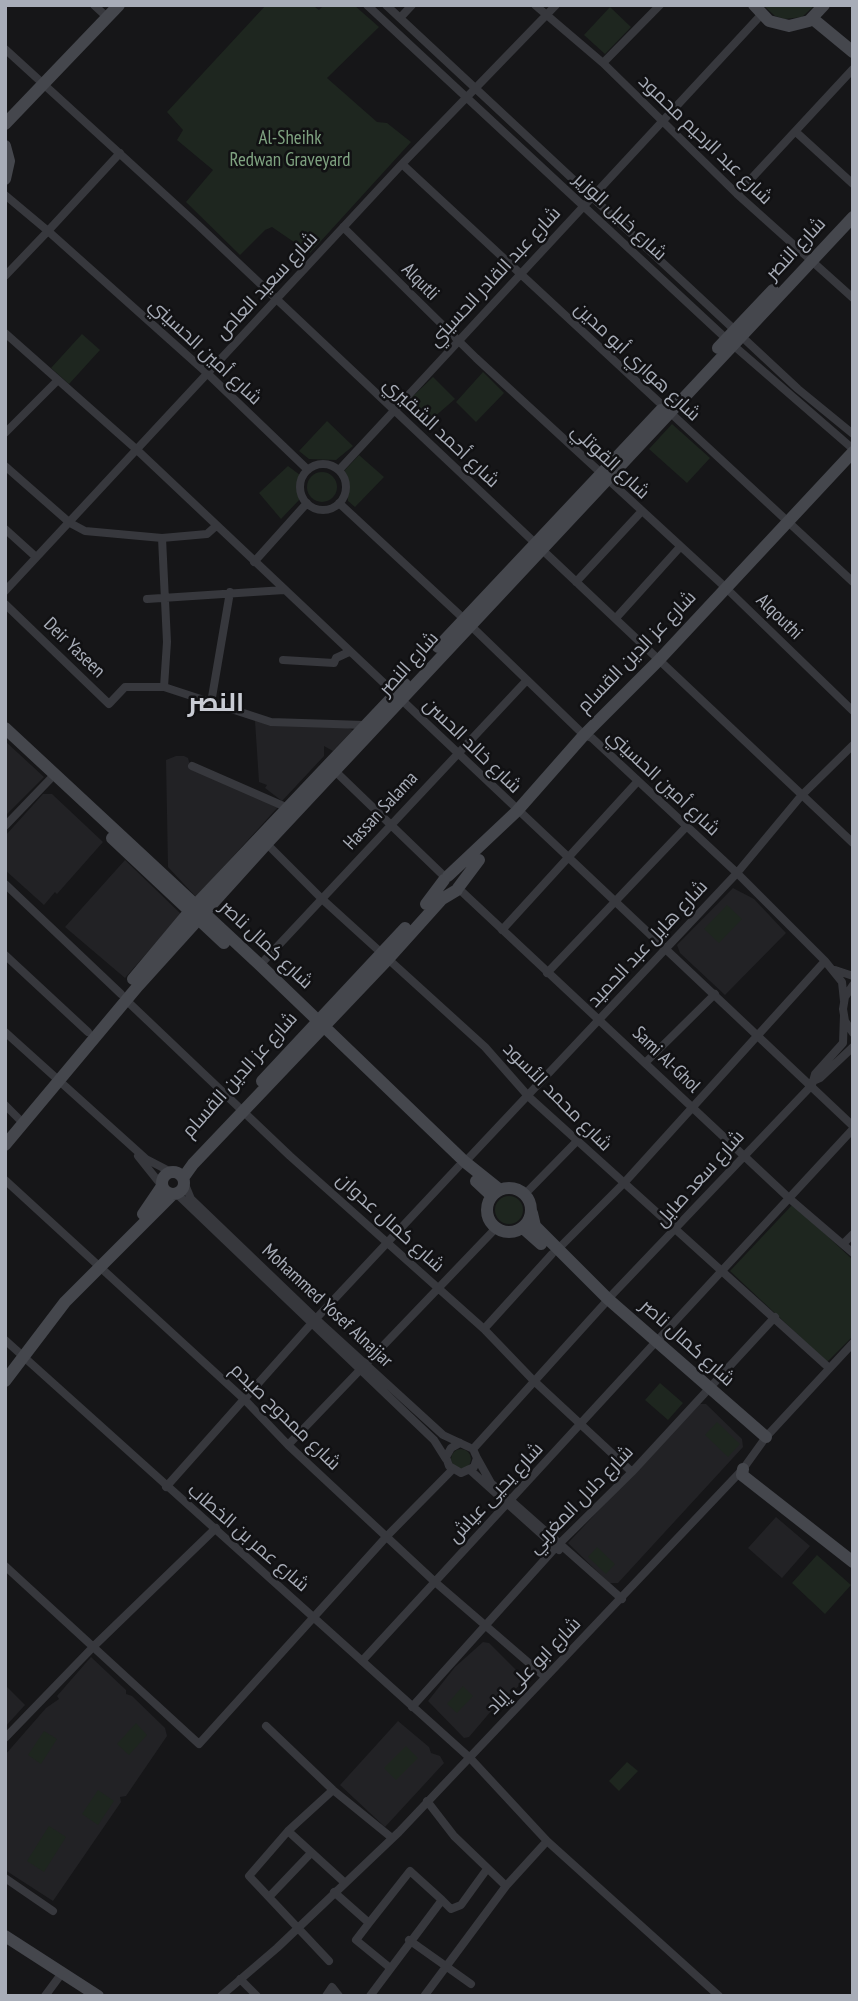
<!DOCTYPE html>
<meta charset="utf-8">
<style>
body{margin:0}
#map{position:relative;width:858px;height:2001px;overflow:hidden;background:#161618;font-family:"PT Sans Narrow",sans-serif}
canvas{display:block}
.frame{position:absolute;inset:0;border:7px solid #a8adb8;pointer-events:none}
</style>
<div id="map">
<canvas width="858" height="2001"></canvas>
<div class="frame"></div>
</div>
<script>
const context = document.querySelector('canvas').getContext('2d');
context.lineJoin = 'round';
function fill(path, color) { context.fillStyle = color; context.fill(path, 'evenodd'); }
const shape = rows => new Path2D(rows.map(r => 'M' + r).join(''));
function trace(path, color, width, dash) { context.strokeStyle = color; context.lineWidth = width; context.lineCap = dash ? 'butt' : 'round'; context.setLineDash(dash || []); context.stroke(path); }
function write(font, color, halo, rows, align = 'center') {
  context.font = font + ' "PT Sans Narrow",Cairo,sans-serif'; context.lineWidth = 5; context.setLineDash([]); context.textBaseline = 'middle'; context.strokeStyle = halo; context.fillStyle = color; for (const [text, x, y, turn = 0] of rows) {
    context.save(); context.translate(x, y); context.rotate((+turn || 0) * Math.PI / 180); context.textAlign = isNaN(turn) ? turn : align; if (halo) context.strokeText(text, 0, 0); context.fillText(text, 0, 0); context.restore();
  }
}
const built = shape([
 [255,721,346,727,353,730,333,751,324,746,324,756,282,801,265,788,267,785,259,782],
 [5,741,44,777,5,816],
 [176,756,184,756,188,758,190,766,279,806,196,897,168,867,166,760],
 [43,794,52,794,103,842,57,894,55,892,44,905,5,870,5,836],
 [125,860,181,914,125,978,65,927],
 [733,888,754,899,786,933,725,995,680,953,677,945],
 [699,1404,706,1404,742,1439,743,1447,618,1583,609,1583,568,1543],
 [776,1517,810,1546,782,1578,748,1548],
 [483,1642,489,1643,519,1673,521,1684,492,1710,469,1737,464,1738,428,1701,455,1667],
 [91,1657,126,1690,126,1694,132,1696,165,1728,167,1736,126,1796,120,1797,121,1802,53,1901,5,1870,5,1755,46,1708,59,1699,57,1696],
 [5,1685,25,1705,5,1727],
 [398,1721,429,1747,431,1753,440,1756,444,1763,385,1827,340,1785]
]);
const green = shape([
 [266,5,312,5,319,10,324,5,354,5,379,27,327,78,377,122,387,123,411,142,310,253,272,227,265,230,240,255,186,202,213,170,177,140,183,130,167,112],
 [763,5,815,5,802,17,785,19,775,16],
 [610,7,631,27,605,54,584,35],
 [82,334,100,350,69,384,51,368],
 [483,372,504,393,476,422,456,402],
 [433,377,455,399,426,424,410,409,411,398],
 [327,421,353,446,336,460,309,459,299,451],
 [672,424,710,458,687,483,649,449],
 [359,455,384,477,355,507,348,501,345,470],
 [288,466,300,475,300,499,281,519,259,493],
 '307 487a15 15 0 1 1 30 0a15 15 0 1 1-30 0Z',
 [727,905,742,919,719,943,704,929],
 '495 1210a14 14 0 1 1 28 0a14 14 0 1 1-28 0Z',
 [793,1204,853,1260,853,1336,827,1362,730,1271],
 [660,1383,683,1403,668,1420,645,1400],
 [717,1422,740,1444,728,1457,705,1435],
 '451 1459a10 10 0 1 1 20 0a10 10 0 1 1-20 0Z',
 [597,1547,615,1564,606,1574,588,1557],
 [817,1555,851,1585,825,1614,792,1583],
 [463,1686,473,1696,457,1713,447,1704],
 [136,1723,147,1735,129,1755,117,1744],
 [44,1731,57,1739,41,1764,28,1755],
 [406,1746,418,1758,396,1780,384,1768],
 [627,1762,638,1771,619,1791,609,1781],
 [98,1790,114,1801,98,1825,82,1814],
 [49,1826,66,1837,44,1872,27,1861]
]);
const street = shape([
 [94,5,108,18],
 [367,5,733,345,853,449],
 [386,5,798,389,853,434],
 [535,5,603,63,737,194,853,298],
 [400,18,412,5],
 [5,49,198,225,853,843],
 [603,63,660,5],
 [796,132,853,184],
 [402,164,853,582],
 [737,194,853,69],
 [5,195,48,231,120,153],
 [343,227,476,358,725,587,853,711],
 [5,276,48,231,208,374,308,470],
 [5,333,136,449,853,1126],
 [5,433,58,380],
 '300 487a23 23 0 1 1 46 0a23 23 0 1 1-46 0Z',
 [5,466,70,523,85,531,162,538,207,534,216,526],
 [339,470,761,15],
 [339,503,464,619],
 [5,529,36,557],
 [162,538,167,642,164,687],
 [254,562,307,503],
 [576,582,641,512],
 [5,591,402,164,556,5],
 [147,599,284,590],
 [5,604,109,704,125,687,164,687,271,722,364,725],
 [616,618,680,547],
 [470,625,584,735,592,738,737,873,825,961,842,982,844,1001],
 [283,660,334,663,336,658,349,652],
 [211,703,230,592],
 [192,766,288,808],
 [335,771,446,878],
 [5,826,55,774],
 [268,845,322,899,485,1047,529,1097,828,1367],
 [5,884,121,994],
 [458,888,790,1199,853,1253],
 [502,930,638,781],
 [5,955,88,1032],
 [260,965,527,680],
 [835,970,853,976],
 [547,973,687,826],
 [853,985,845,997,843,1009,845,1021,853,1033],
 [126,1000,290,1156,484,1329,533,1380,632,1472],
 [5,1032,146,1159,171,1172],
 [645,1063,715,994],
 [813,1081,820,1078,853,1047],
 [5,1105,19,1119],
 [138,1156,162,1186],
 [465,1162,737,873,801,796,853,745],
 [5,1180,245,1400,288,1445,435,1582,544,1676],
 [184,1182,191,1199,316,1319,443,1435,473,1449,477,1458,474,1467,461,1473,449,1466,446,1457,451,1448,460,1443],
 [177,1194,434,1440,446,1459],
 [525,1194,577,1141],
 [843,1244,853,1234],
 [557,1250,624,1183,825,961],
 [608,1299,812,1085,815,1074,843,1043,844,1015],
 [484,1329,552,1254],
 [5,1340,470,1758,547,1841,719,1996],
 [656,1342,853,1129],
 [288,1445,496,1228],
 [473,1449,606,1302],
 [477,1458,491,1483,622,1599],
 [470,1470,559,1550],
 [166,1487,311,1324,459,1166],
 [5,1566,199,1744,388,1535,452,1470],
 [362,1661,652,1346],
 [412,1707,556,1547,632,1472,775,1317],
 [266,1726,333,1790,392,1838],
 [5,1738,94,1646,216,1528],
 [427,1801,454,1836,506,1886],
 [288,1831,345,1883],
 [5,1878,53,1911],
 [334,1892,369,1923,410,1871,442,1900],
 [269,1897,311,1853],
 [369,1923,356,1940,389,1967],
 [409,1940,471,1984],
 [329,1961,249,1876,288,1831,333,1790],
 [240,1979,257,1996],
 [425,1995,506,1886,547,1841],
 [45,1996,62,1973],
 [221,1996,277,1948,399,1832,743,1469,766,1437,853,1343],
 [326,1996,332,1987,339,1996],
 [370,1996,442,1900,451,1909,461,1905,487,1869]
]);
const secondary = shape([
 [754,5,769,21,789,26,809,21,824,5],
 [813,19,853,52],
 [5,124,119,5],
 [5,146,9,161,5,179],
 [718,348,773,290],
 [438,647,661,410],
 [5,728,260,965,465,1162,500,1190],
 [112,838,224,943],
 [448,876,517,811,584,735,658,661,853,452],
 [458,888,479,860],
 [426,904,444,880],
 [133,979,189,912,405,684],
 [262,1081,405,928],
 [5,1145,138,986,270,840,853,217],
 '162 1183a11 11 0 1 1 22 0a11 11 0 1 1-22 0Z',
 [183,1178,193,1164,389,958,442,899,457,890],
 [476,1181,492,1196],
 '487 1210a22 22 0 1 1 44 0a22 22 0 1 1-44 0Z',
 [532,1213,535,1226,608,1299,766,1437],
 [143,1214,162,1186],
 [523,1228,541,1244],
 [5,1381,65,1302,173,1194],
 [743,1469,742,1475,853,1562],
 [5,1936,98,1996]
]);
const parkNames = [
 ["Al-Sheihk",290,139],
 ["Redwan Graveyard",290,161]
];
const streetNames = [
 ["شارع عبد الرحيم محمود",705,140,44],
 ["شارع خليل الوزير",620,217,43],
 ["شارع النصر",796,249,-47],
 ["شارع عبد القادر الحسيني",495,277,-47],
 ["Alqutli",420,282,45],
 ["شارع سعيد العاص",267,286,-47],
 ["شارع أمين الحسيني",205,352,43],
 ["شارع هواري أبو مدين",637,362,43],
 ["شارع أحمد الشقيري",441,433,43],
 ["شارع القوتلي",610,462,43],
 ["Alqouthi",779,617,44],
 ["Deir Yaseen",74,648,44],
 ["شارع عز الدين القسام",637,652,-46],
 ["شارع النصر",409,664,-48],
 ["شارع خالد الحسن",472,746,44],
 ["شارع أمين الحسيني",663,783,43],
 ["Hassan Salama",381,811,-47],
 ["شارع هايل عبد الحميد",648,944,-47],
 ["شارع كمال ناصر",266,945,43],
 ["Sami Al-Ghol",666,1060,44],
 ["شارع عز الدين القسام",240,1075,-48],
 ["شارع محمد الأسود",557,1097,45],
 ["شارع سعد صايل",700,1179,-48],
 ["شارع كمال عدوان",390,1223,42],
 ["Mohammed Yosef Alnajjar",327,1306,43],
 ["شارع كمال ناصر",687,1343,42],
 ["شارع ممدوح صيدم",285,1417,44],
 ["شارع يحيى عياش",496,1493,-47],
 ["شارع دلال المغربي",581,1500,-46],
 ["شارع عمر بن الخطاب",248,1538,41],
 ["شارع ابو على إياد",534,1666,-46]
];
const districtNames = [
 ["النصر",216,704]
];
fill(built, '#222225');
fill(green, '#1e261f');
trace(street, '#37383d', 8);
trace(secondary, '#45474d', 12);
write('19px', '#7fa381', '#111113', parkNames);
write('19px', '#a8adb8', '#111113', streetNames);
write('bold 26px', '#c9ccd4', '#111113', districtNames);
</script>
